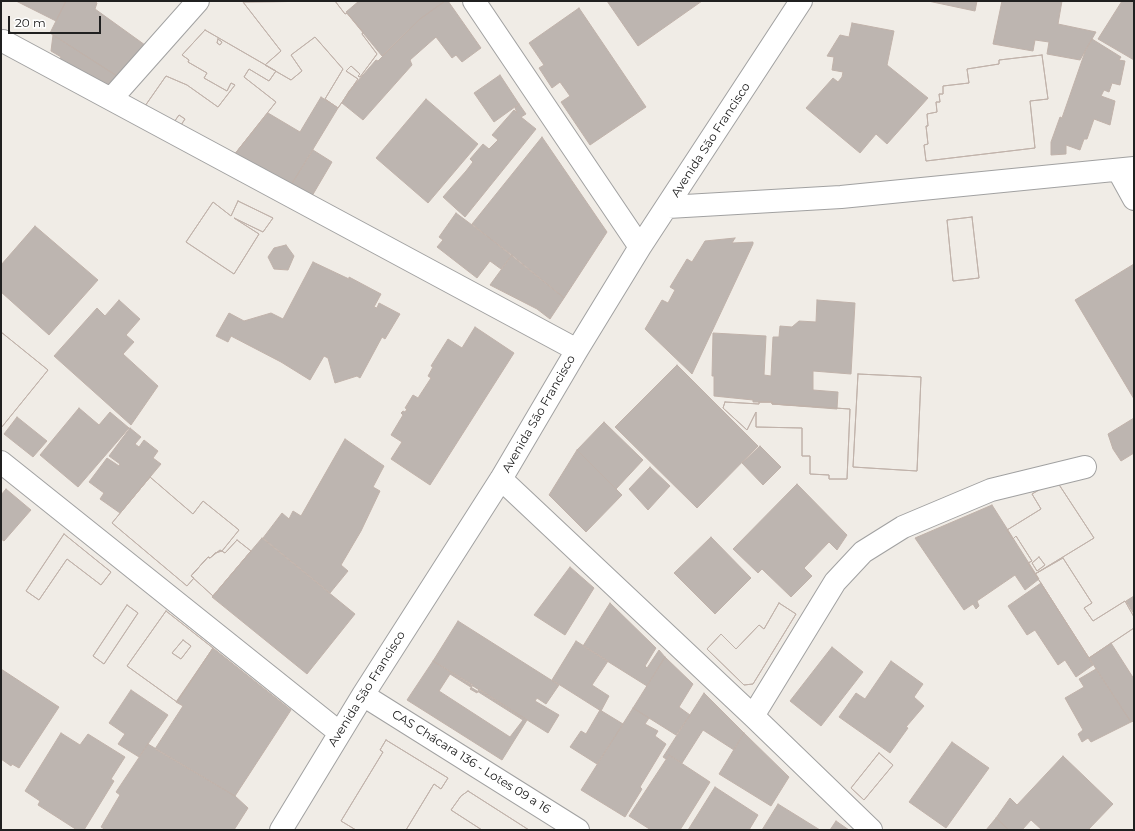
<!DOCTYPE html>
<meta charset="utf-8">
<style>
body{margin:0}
#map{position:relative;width:1135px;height:831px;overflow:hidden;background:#f0ece6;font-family:Montserrat,sans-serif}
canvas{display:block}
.frame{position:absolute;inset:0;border:2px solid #202020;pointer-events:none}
.scale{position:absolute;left:8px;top:16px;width:93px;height:18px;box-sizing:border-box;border:2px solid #202020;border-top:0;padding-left:5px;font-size:12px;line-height:14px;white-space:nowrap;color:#202020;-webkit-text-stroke:3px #fff;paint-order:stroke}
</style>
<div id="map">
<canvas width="1135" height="831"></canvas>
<div class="frame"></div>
<div class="scale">20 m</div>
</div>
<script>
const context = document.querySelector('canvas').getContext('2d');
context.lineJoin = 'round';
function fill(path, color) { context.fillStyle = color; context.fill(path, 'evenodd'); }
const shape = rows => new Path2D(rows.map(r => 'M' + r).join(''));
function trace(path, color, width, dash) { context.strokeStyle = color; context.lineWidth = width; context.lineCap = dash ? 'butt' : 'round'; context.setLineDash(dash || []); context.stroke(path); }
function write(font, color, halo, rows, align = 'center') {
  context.font = font + ' Montserrat,sans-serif'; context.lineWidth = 4; context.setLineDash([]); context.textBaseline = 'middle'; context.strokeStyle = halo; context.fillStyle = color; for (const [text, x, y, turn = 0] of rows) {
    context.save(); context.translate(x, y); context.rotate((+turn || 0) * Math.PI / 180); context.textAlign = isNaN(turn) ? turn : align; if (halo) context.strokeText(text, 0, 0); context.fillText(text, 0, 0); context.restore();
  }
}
const building = shape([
 [16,1,66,1,56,21,16,1],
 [66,1,94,1,97,3,95,9,145,45,117,76,50,33,66,1],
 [335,1,345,14,347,13,363,32,362,34,377,54,360,77,358,76,360,74,351,66,346,71,358,79,338,108,325,99,343,69,315,37,291,55,302,71,291,80,265,65,281,51,243,2,335,1],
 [335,1,345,14,347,13,363,32,362,34,377,54,360,77,358,76,360,74,351,66,346,71,358,79,338,108,325,99,343,69,315,37,291,55,302,71,291,80,265,65,281,51,243,2,335,1],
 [359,1,445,1,420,19,382,56,346,12,359,1],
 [445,1,448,1,481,48,462,62,456,55,452,58,436,37,410,60,412,65,363,120,342,103,349,91,376,60,378,61,420,19,445,1],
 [607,1,702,1,638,46,607,1],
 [928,1,977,1,975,11,928,1],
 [1002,1,1062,1,1058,24,1096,32,1080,60,1047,54,1049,42,1035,40,1033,51,993,44,1002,1],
 [1122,1,1134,1,1134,60,1098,39,1122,1],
 [579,8,646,107,590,145,561,102,570,96,560,82,552,88,539,68,544,65,529,43,579,8],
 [852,23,894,31,887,65,928,98,887,144,876,134,860,153,806,108,833,78,838,82,842,77,843,72,832,70,834,57,827,56,840,35,849,37,852,23],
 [205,30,276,71,269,81,249,69,244,77,276,102,234,155,179,128,185,119,179,115,172,125,145,106,166,76,187,85,218,107,235,85,231,83,227,91,204,78,207,73,188,62,189,60,182,55,205,30],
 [218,39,222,42,220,45,217,43,218,39],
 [205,30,276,71,269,81,249,69,244,77,276,102,234,155,179,128,185,119,179,115,172,125,145,106,166,76,187,85,218,107,235,85,231,83,227,91,204,78,207,73,188,62,189,60,182,55,205,30],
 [218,39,222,42,220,45,217,43,218,39],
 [53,35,117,76,98,97,57,64,61,57,51,51,53,35],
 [1092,39,1121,57,1119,60,1125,61,1120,85,1112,83,1109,92,1104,90,1101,96,1115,101,1110,125,1094,119,1087,139,1084,139,1080,150,1066,145,1066,154,1051,155,1051,142,1060,117,1062,118,1086,49,1092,39],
 [1042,55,1048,99,1030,101,1035,148,926,161,924,145,928,144,926,126,928,126,927,114,937,112,936,102,940,102,939,94,943,94,943,86,969,83,967,69,999,64,999,60,1042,55],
 [1042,55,1048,99,1030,101,1035,148,926,161,924,145,928,144,926,126,928,126,927,114,937,112,936,102,940,102,939,94,943,94,943,86,969,83,967,69,999,64,999,60,1042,55],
 [500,75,519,104,494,122,474,93,500,75],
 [321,97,338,108,290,187,234,155,268,113,300,132,321,97],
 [426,99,478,144,428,203,376,158,426,99],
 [519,104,526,114,521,117,536,129,465,217,443,197,466,171,473,162,470,159,483,144,489,149,498,140,492,135,514,110,517,113,515,108,519,104],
 [542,137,607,232,564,298,472,224,542,137],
 [313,150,332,162,312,196,291,185,313,150],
 [238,201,273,218,263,232,234,218,259,234,234,274,186,242,213,202,231,216,238,201],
 [238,201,273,218,263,232,234,218,259,234,234,274,186,242,213,202,231,216,238,201],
 [456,213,512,255,501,269,490,261,477,278,437,247,443,240,439,237,456,213],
 [972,217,979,278,953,281,947,220,972,217],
 [972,217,979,278,953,281,947,220,972,217],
 [35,226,98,280,49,335,1,292,1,265,35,226],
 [735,238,732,243,753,242,753,244,692,374,645,329,662,300,668,303,675,290,670,287,687,259,692,262,705,241,735,238],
 [286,245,294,256,288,270,274,269,268,257,274,248,286,245],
 [512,255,564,298,550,319,537,309,490,285,512,255],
 [313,262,349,279,349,277,381,294,374,307,377,308,379,303,400,314,385,339,382,337,360,378,357,376,335,383,328,358,324,356,310,380,281,362,231,336,228,342,216,336,229,313,244,321,271,313,283,319,313,262],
 [1134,264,1134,399,1075,300,1134,264],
 [119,300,140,319,126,335,134,342,123,354,158,386,131,425,54,356,97,308,105,316,119,300],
 [817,300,855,303,851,374,813,371,813,390,838,392,837,409,772,404,772,402,753,402,753,400,714,396,714,376,712,376,713,333,766,336,764,375,771,376,773,337,779,337,780,326,792,327,799,321,816,322,817,300],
 [475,327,514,353,430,485,391,459,402,442,391,435,403,415,401,413,403,411,405,412,407,409,405,408,413,395,418,398,431,378,428,376,433,367,431,366,448,339,462,348,475,327],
 [1,332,48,370,1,428,1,332],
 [1,332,48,370,1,428,1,332],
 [677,365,758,446,697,508,615,427,677,365],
 [858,374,921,377,917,471,853,467,858,374],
 [858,374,921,377,917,471,853,467,858,374],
 [725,402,759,404,759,402,772,402,772,404,850,409,847,479,829,479,829,475,810,474,810,456,802,456,802,428,756,427,756,412,747,430,723,408,725,402],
 [725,402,759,404,759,402,772,402,772,404,850,409,847,479,829,479,829,475,810,474,810,456,802,456,802,428,756,427,756,412,747,430,723,408,725,402],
 [79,408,99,425,110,412,129,428,78,487,40,455,79,408],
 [17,417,47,441,33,457,4,434,17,417],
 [1134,418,1134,453,1121,461,1113,449,1108,434,1134,418],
 [604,422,643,460,616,489,577,450,604,422],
 [130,428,141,437,135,444,139,447,144,440,158,451,153,458,161,464,120,513,100,499,104,493,89,482,107,458,119,466,120,464,109,456,130,428],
 [345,439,384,466,373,487,380,491,361,531,341,565,348,571,330,593,263,538,282,513,289,519,293,511,301,516,345,439],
 [760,446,781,467,763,485,742,463,760,446],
 [577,450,622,495,586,532,549,495,577,450],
 [650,467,670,486,648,510,629,489,650,467],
 [150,477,193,514,203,501,239,530,222,551,215,553,210,558,208,557,191,576,194,578,187,586,112,523,150,477],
 [150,477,193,514,203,501,239,530,222,551,215,553,210,558,208,557,191,576,194,578,187,586,112,523,150,477],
 [1056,480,1094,538,1035,574,1028,563,1032,561,1016,536,1013,539,1007,530,1041,509,1032,494,1056,480],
 [1039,557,1045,565,1037,571,1032,563,1039,557],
 [1056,480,1094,538,1035,574,1028,563,1032,561,1016,536,1013,539,1007,530,1041,509,1032,494,1056,480],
 [1039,557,1045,565,1037,571,1032,563,1039,557],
 [797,484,847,535,837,550,829,542,804,568,812,576,791,597,762,569,758,573,733,549,797,484],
 [6,489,31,510,4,541,1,539,1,495,6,489],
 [992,505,1039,579,1025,590,1015,575,977,601,979,606,976,609,973,604,964,610,915,538,992,505],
 [64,534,111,572,101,585,67,559,39,600,26,591,64,534],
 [64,534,111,572,101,585,67,559,39,600,26,591,64,534],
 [711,537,751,578,715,614,674,573,711,537],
 [262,538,355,614,307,674,212,597,262,538],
 [237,540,251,551,213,596,191,576,208,557,210,558,220,550,225,553,237,540],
 [237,540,251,551,213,596,191,576,208,557,210,558,220,550,225,553,237,540],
 [1063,558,1092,603,1084,608,1093,621,1125,601,1134,617,1134,628,1089,658,1035,574,1063,558],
 [1063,558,1092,603,1084,608,1093,621,1125,601,1134,617,1134,628,1089,658,1035,574,1063,558],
 [570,567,594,588,565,635,534,615,570,567],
 [1041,583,1093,665,1076,677,1065,660,1058,665,1035,630,1027,635,1008,606,1041,583],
 [1134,596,1134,614,1126,601,1134,596],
 [610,603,656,648,645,666,647,668,659,650,665,657,647,686,583,646,610,603],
 [779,603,796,614,753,684,744,685,707,649,721,634,736,649,759,625,764,629,779,603],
 [779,603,796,614,753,684,744,685,707,649,721,634,736,649,759,625,764,629,779,603],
 [127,605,138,613,104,664,93,656,127,605],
 [127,605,138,613,104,664,93,656,127,605],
 [166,611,213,648,177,702,127,666,166,611],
 [183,640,191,646,181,659,172,653,183,640],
 [166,611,213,648,177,702,127,666,166,611],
 [183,640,191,646,181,659,172,653,183,640],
 [458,621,559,685,546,704,537,698,535,701,559,715,548,733,433,661,458,621],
 [576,641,608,661,592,685,609,696,601,711,552,680,576,641],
 [1111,643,1134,679,1134,721,1131,722,1089,658,1111,643],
 [832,647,863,672,821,726,790,701,832,647],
 [213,648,291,710,235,796,155,749,183,706,176,702,213,648],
 [665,657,693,684,679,707,690,715,676,735,633,708,665,657],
 [433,661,473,685,470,689,477,693,479,689,527,720,502,760,407,700,433,661],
 [891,661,923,684,914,697,924,706,906,727,908,728,890,753,839,717,856,693,865,699,891,661],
 [1,669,59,707,19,768,12,764,11,766,1,759,1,669],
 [1096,669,1131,722,1091,742,1088,738,1082,742,1078,734,1083,730,1065,698,1084,687,1079,679,1096,669],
 [450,674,523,720,510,737,439,691,450,674],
 [131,690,168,715,139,757,118,744,125,734,109,723,131,690],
 [704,693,744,733,734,750,703,730,682,763,669,755,666,759,663,757,704,693],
 [633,708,649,718,645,724,658,731,655,736,666,744,640,787,642,789,625,817,581,790,633,708],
 [600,710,623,724,597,764,570,747,581,731,586,734,600,710],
 [61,733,80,745,88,734,125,757,111,779,114,781,84,830,77,830,38,805,40,801,25,791,61,733],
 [744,733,789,777,771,806,719,774,744,733],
 [386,740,448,778,441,789,434,784,406,830,356,830,341,821,383,752,380,750,386,740],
 [386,740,448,778,441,789,434,784,406,830,356,830,341,821,383,752,380,750,386,740],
 [952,742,989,768,946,828,909,802,952,742],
 [148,744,235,796,248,808,234,830,106,830,101,827,120,795,116,792,148,744],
 [879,753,893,765,864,800,851,788,879,753],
 [879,753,893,765,864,800,851,788,879,753],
 [669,755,710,782,680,830,651,830,629,816,669,755],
 [1063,756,1113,804,1088,830,1042,830,1031,820,1022,830,1009,830,996,818,1010,798,1017,805,1063,756],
 [715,787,758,815,749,830,688,830,715,787],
 [468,791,529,830,482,830,451,810,461,796,468,791],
 [468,791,529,830,482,830,451,810,461,796,468,791],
 [778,804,820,830,762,830,778,804],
 [996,818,1009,830,986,830,996,818],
 [836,821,849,830,830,830,836,821]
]);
const minor = shape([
 [474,1,640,247],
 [3,41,577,350],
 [111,99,198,1],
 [1118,170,1134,199],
 [668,207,841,197,1134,168],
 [1,462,340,733],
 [501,479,753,716,871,830],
 [363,695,578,830],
 [753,716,835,582,863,552,903,527,991,490,1085,467],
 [281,830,363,695,501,479,577,350,640,247,801,1]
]);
const streetNames = [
 ["Avenida São Francisco",711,140,-57],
 ["Avenida São Francisco",539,414,-60],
 ["Avenida São Francisco",367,689,-58],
 ["CAS Chácara 136 - Lotes 09 a 16",471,762,32]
];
fill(building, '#bdb5b0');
trace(building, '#c0b2aa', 1);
trace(minor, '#a1a1a1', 24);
trace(minor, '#fff', 22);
write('12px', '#202020', '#fff', streetNames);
</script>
